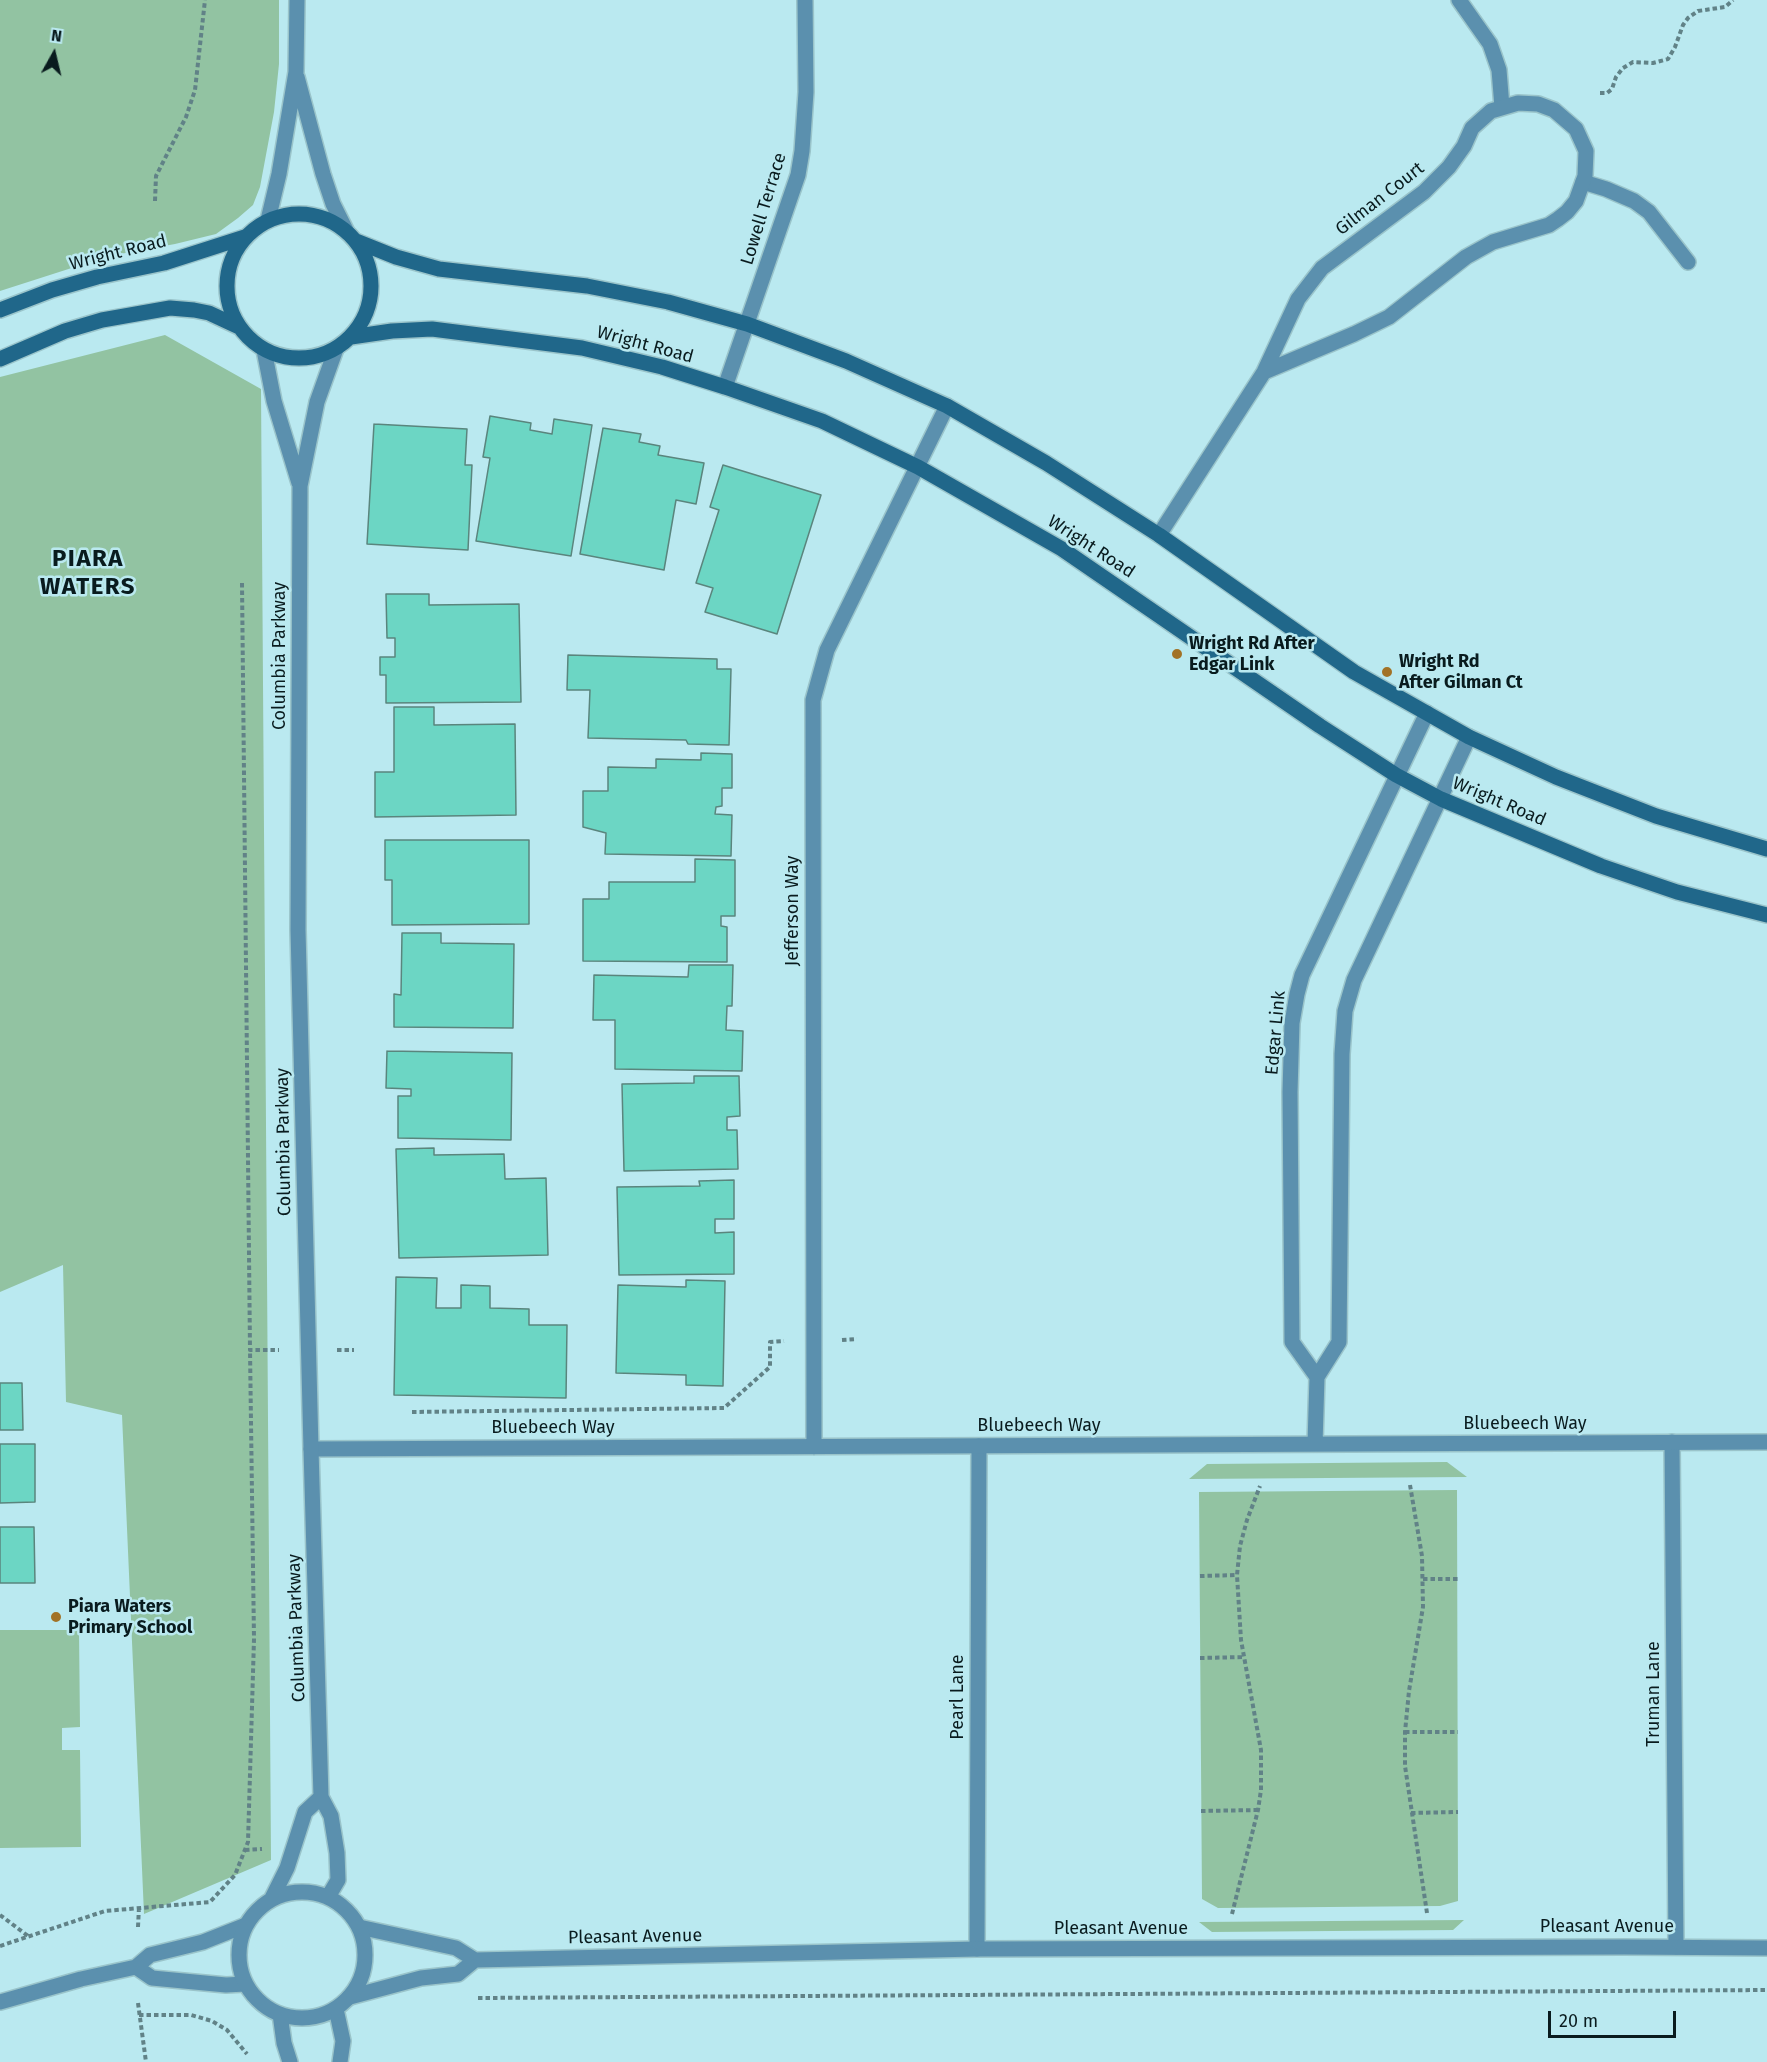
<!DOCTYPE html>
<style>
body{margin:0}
#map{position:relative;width:1767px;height:2062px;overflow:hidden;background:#bae9f0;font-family:"Fira Sans",sans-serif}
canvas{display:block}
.north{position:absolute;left:24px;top:24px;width:60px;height:60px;-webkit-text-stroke:4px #bae9f0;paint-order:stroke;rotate:8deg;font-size:16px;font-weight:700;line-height:24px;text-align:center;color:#091b1e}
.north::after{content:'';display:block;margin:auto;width:21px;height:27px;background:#091b1e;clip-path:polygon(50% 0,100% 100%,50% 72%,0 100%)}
.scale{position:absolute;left:1548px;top:2011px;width:128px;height:27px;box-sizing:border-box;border:3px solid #091b1e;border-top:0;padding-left:8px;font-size:18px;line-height:21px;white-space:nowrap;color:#091b1e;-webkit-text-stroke:4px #bae9f0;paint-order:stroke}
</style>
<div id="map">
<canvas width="1767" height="2062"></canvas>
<div class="north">N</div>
<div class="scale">20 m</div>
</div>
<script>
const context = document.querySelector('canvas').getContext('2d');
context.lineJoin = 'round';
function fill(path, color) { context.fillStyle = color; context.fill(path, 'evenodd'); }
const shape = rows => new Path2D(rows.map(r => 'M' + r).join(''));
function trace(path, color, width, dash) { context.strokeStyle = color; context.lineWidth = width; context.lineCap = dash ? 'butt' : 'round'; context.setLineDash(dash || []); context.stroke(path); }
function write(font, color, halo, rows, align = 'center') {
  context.font = font + ' "Fira Sans",sans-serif'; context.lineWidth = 5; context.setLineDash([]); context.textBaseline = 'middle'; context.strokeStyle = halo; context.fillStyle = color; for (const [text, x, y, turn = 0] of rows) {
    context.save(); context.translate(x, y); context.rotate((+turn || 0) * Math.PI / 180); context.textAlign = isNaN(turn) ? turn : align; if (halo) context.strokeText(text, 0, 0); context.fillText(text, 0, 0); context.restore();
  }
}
const green = shape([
 [0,0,279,0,279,64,274,112,260,187,253,205,238,218,216,234,175,244,109,256,0,291],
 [165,335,261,389,271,1860,144,1914,122,1415,66,1402,63,1265,0,1292,0,377],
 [1447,1462,1467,1477,1189,1479,1207,1464],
 [1457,1490,1458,1901,1440,1906,1218,1908,1202,1899,1199,1492],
 [0,1630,79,1630,80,1727,62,1728,62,1750,80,1750,81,1847,0,1848],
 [1464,1920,1453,1930,1212,1932,1199,1922]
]);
const building = shape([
 [490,416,531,423,530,430,552,434,554,419,592,425,571,556,476,541,490,458,483,457,490,416],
 [374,424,467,429,465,465,472,465,468,550,367,544,374,424],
 [603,428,641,434,639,442,660,446,658,455,704,463,696,504,676,500,664,570,580,554,603,428],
 [723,465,821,495,777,634,705,612,713,588,696,583,719,510,710,507,723,465],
 [386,594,429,594,429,605,519,604,521,702,386,703,386,675,380,675,380,657,395,657,395,638,387,638,386,594],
 [568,655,717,659,717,669,731,669,729,745,688,744,686,740,588,738,590,690,567,690,568,655],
 [394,707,434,707,434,725,515,724,516,815,375,817,375,772,394,772,394,707],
 [701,753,732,754,732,788,722,788,722,806,716,807,715,814,732,815,731,856,605,854,606,833,583,827,583,791,608,791,608,767,656,768,656,759,701,760,701,753],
 [385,840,529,840,529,924,392,925,392,880,385,880,385,840],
 [695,859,735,860,735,916,721,916,721,926,727,927,727,962,583,961,583,899,609,899,609,882,695,882,695,859],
 [402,933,441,933,441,943,514,944,513,1028,394,1027,394,994,401,995,402,933],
 [689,965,733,965,732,1006,727,1006,726,1030,743,1031,742,1071,615,1069,615,1020,593,1020,594,975,688,977,689,965],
 [387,1051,512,1053,511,1140,398,1138,398,1096,411,1096,411,1089,386,1088,387,1051],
 [694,1076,739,1076,740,1116,727,1117,727,1130,737,1130,738,1169,624,1171,622,1084,694,1083,694,1076],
 [434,1148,434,1155,504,1154,505,1179,546,1178,548,1255,399,1258,396,1149,434,1148],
 [734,1180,734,1219,715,1219,715,1233,734,1232,734,1274,619,1275,617,1187,700,1186,699,1181,734,1180],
 [396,1277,437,1278,436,1308,461,1308,461,1285,490,1286,490,1308,529,1309,529,1325,567,1325,566,1398,394,1395,396,1277],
 [686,1280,725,1281,723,1386,686,1385,686,1375,616,1373,618,1285,686,1287,686,1280],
 [0,1383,22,1383,23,1430,0,1430,0,1383],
 [0,1444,35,1444,35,1502,0,1503,0,1444],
 [0,1527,34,1527,35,1583,0,1583,0,1527]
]);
const path = shape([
 [1600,93,1607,93,1612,89,1616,77,1623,68,1633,62,1653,63,1668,59,1675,47,1683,25,1688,18,1698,11,1725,7,1733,0],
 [155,201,156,176,186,117,195,90,205,0],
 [242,583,250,1350,279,1350],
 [842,1340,857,1339],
 [337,1350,354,1350],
 [412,1412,724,1408,770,1367,770,1342,784,1341],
 [1410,1485,1422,1556,1423,1607,1409,1691,1405,1732,1405,1766,1427,1913],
 [1200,1576,1237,1575],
 [1423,1579,1458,1579],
 [1200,1658,1244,1657],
 [1405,1732,1458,1732],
 [1201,1811,1258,1810],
 [1411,1813,1458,1812],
 [245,1850,262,1849],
 [1232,1914,1258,1810,1261,1790,1261,1750,1241,1640,1237,1575,1240,1546,1247,1520,1260,1486],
 [0,1915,28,1936],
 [138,1927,139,1907],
 [0,1946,105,1911,210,1902,235,1875,248,1842,254,1639,250,1350],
 [478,1998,1767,1990],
 [138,2003,146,2062],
 [139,2015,191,2015,212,2021,227,2030,247,2054]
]);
const service = shape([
 [1459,0,1490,44,1499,70,1502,107],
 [1583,182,1606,189,1634,201,1649,212,1688,262],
 [1672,1442,1676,1947],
 [977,1949,979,1446]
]);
const minor = shape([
 [725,387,798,175,802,151,806,92,805,0],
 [1159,535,1264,372,1298,299,1322,268,1424,192,1449,167,1464,146,1472,128,1491,111,1518,103,1538,104,1554,110,1576,129,1586,151,1585,176,1576,201,1567,212,1558,219,1549,225,1493,242,1466,257,1389,317,1354,334,1264,372],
 [1317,1377,1292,1342,1290,1092,1292,1023,1297,994,1302,975,1427,713],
 [1315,1444,1317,1377,1339,1342,1342,1054,1345,1011,1354,980,1469,737],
 [814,1447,813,700,827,650,947,406],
 [311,1449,1767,1442],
 [359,1927,456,1948,475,1960,977,1949,1624,1947,1767,1948],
 [136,1967,152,1978,226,1985,245,1984],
 [350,1997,421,1978,458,1974,475,1960],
 [0,2002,81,1979,136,1967,150,1955,203,1942,246,1925]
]);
const tertiary = shape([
 [297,77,323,174,333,204,347,232],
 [268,220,279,174,296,72,297,0],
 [264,350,274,401,299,483],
 '239 1955a63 63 0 1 1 126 0a63 63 0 1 1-126 0Z',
 [328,1897,338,1880,337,1853,331,1816,321,1797,311,1449,298,930,300,486,317,402,336,349],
 [271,1900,287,1868,305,1812,321,1797],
 [336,2009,343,2041,340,2062],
 [280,2014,284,2043,290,2062]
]);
const secondary = shape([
 '227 286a72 72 0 1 1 144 0a72 72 0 1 1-144 0Z',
 [356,241,396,257,439,269,587,286,668,302,747,324,846,361,947,406,1046,463,1159,535,1354,672,1469,737,1556,777,1656,816,1767,849],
 [0,310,52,290,97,277,164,263,245,237],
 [351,337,392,331,432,329,582,348,662,367,725,387,822,421,918,467,1062,549,1320,726,1396,775,1441,799,1601,866,1677,892,1767,915],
 [0,359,65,331,102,320,170,308,194,310,209,313,239,327]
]);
const markers = [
 [1177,654,6,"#a27226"],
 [1387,672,6,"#a27226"],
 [56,1617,6,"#a27226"]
];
const streetNames = [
 ["Gilman Court",1380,199,-38],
 ["Lowell Terrace",764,209,-73],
 ["Wright Road",118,253,-14],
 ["Wright Road",645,345,15],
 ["Wright Road",1091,547,33],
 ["Columbia Parkway",280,656,-90],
 ["Wright Road",1499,802,23],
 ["Jefferson Way",793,911,-90],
 ["Edgar Link",1276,1033,-85],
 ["Columbia Parkway",284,1142,-91],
 ["Bluebeech Way",1525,1424],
 ["Bluebeech Way",1039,1426],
 ["Bluebeech Way",553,1428],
 ["Columbia Parkway",297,1628,-92],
 ["Truman Lane",1654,1694,-90],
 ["Pearl Lane",958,1697,-90],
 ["Pleasant Avenue",1607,1927],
 ["Pleasant Avenue",1121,1929],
 ["Pleasant Avenue",635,1937,-1]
];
const poiNames = [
 ["Wright Rd After",1189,644],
 ["Edgar Link",1189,665],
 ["Wright Rd",1399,662],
 ["After Gilman Ct",1399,683],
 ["Piara Waters",68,1607],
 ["Primary School",68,1628]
];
const districtNames = [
 ["PIARA",88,559],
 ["WATERS",88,587]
];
fill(green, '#92c3a2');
fill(building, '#6cd6c4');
trace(building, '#5a857d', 1.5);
trace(service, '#9ac4ca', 18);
trace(minor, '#9ac4ca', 18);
trace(tertiary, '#9ac4ca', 18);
trace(secondary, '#9ac4ca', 18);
trace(path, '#618287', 4, [4.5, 3]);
trace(service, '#5b90ae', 15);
trace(minor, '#5b90ae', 15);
trace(tertiary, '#5b90ae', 15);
trace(secondary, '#20678a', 15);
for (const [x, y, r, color] of markers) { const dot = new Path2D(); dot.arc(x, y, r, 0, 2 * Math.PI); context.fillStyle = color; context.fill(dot); trace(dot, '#bae9f0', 2); }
write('18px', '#091b1e', '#bae9f0', streetNames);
write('bold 18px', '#091b1e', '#bae9f0', poiNames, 'left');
context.letterSpacing = '1.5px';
write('bold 24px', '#091b1e', '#bae9f0', districtNames);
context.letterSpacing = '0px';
</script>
